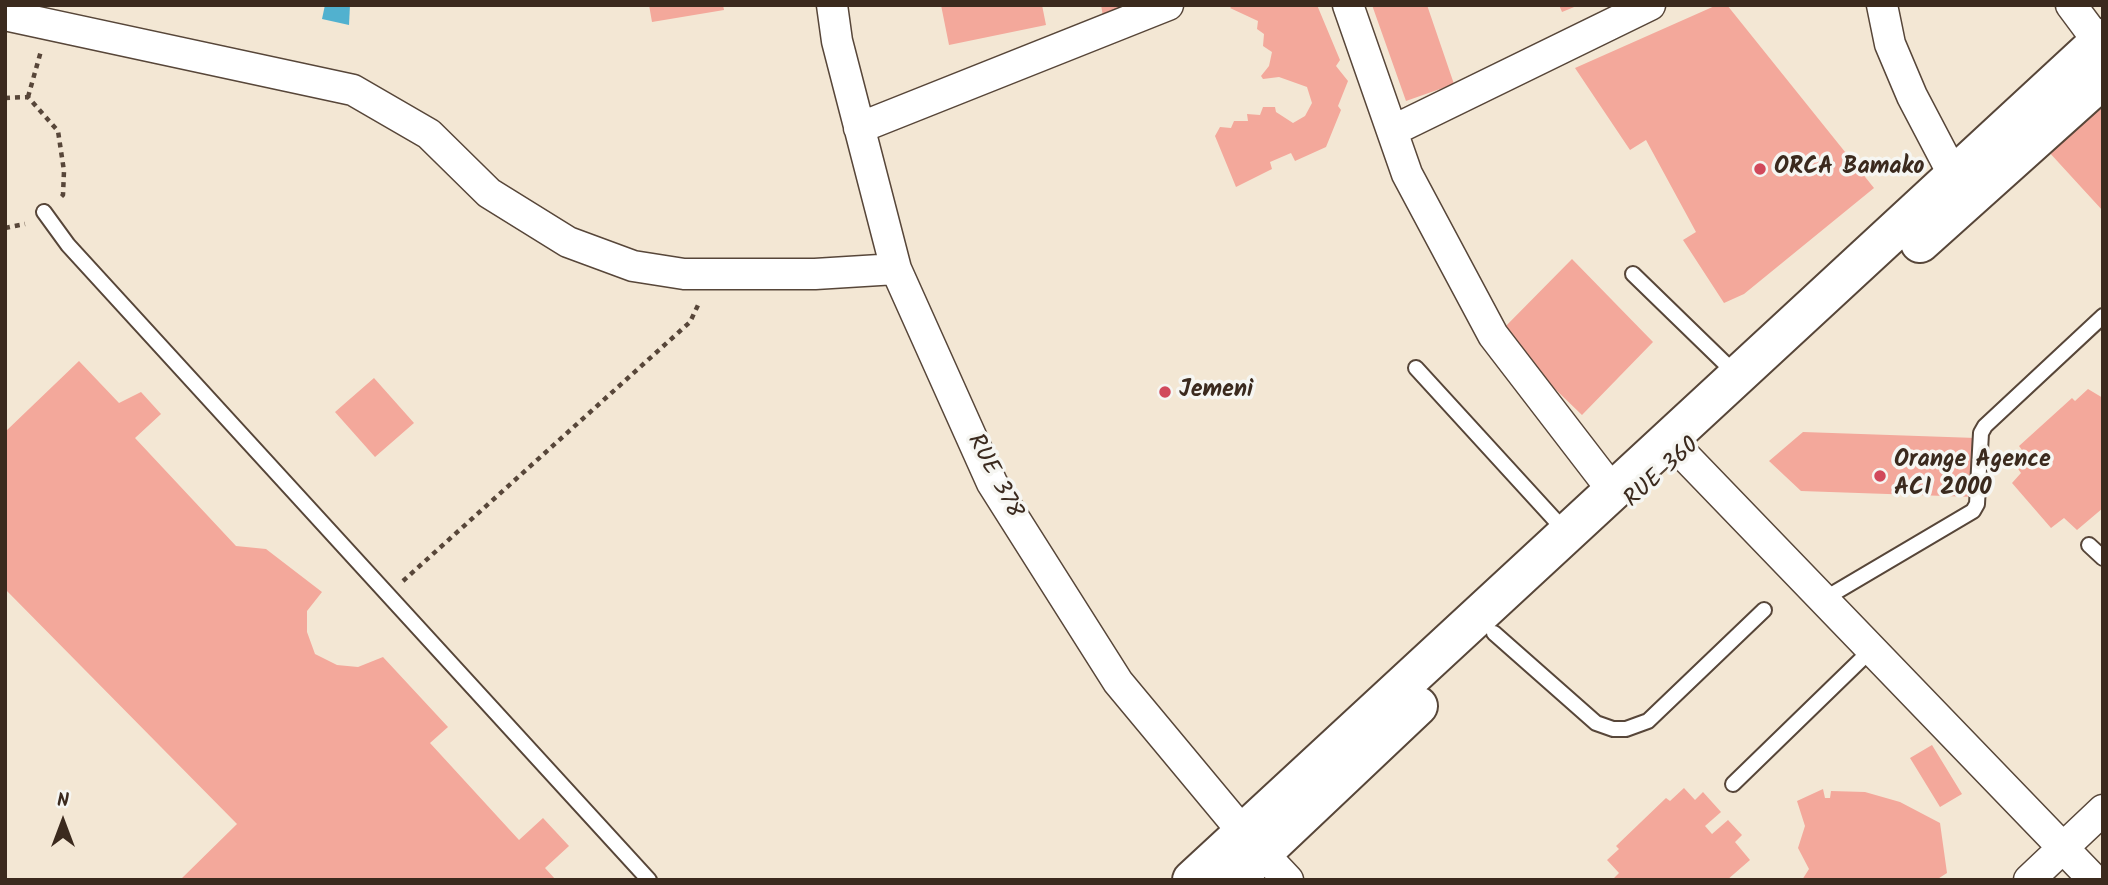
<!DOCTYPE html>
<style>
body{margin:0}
#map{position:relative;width:2108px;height:885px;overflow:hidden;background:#f3e7d4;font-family:Kalam,sans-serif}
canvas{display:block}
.frame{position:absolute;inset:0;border:7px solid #3b2a1e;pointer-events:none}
.north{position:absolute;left:28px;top:787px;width:70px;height:70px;-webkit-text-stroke:5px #f6f6f2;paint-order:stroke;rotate:0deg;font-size:19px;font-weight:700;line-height:28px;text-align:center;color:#3b2a1e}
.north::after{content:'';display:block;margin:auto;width:24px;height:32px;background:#3b2a1e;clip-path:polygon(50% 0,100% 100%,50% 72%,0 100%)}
</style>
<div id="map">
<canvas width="2108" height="885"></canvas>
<div class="frame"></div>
<div class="north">N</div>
</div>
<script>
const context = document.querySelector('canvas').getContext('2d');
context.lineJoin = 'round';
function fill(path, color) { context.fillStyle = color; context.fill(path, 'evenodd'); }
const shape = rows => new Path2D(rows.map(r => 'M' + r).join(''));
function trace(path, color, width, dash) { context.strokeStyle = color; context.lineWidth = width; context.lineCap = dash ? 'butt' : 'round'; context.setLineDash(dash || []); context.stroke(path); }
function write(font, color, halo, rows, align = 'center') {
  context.font = font + ' Kalam,sans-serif'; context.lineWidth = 7; context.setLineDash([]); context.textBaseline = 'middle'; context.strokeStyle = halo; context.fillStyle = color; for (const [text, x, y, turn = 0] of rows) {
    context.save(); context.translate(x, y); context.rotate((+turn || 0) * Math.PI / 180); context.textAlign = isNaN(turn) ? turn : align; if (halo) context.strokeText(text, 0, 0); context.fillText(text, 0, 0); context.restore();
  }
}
const water = shape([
 [325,5,350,5,349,25,322,19]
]);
const building = shape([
 [649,5,723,5,724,10,652,22],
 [941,5,1042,5,1046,25,949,45],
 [1101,5,1153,5,1103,16],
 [1233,5,1317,5,1340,60,1336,66,1348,81,1338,106,1341,110,1326,147,1295,161,1291,153,1270,162,1272,169,1236,187,1215,136,1220,127,1231,128,1234,121,1248,121,1247,114,1260,115,1263,107,1275,107,1276,112,1293,123,1305,116,1312,103,1307,87,1279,77,1263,79,1261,76,1269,66,1272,52,1263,46,1264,34,1257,29,1258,21,1230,8],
 [1372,5,1427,5,1454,84,1406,101],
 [1559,5,1579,5,1562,12],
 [1717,5,1727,5,1874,188,1744,294,1724,303,1683,240,1696,232,1646,140,1630,150,1575,68],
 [2103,101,2103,211,2048,151],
 [1572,259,1653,342,1582,415,1498,334],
 [79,361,119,403,141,392,161,414,135,438,236,546,266,549,322,592,307,611,307,632,315,654,337,665,358,667,383,657,448,727,430,743,519,840,543,818,569,846,545,868,556,880,180,880,237,824,5,589,5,432],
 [374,378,414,423,375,457,335,412],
 [2088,389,2103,398,2103,508,2077,530,2064,518,2051,528,2012,483,2021,473,2011,459,2022,450,2019,446,2072,398,2075,401],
 [1803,432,1976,438,1974,497,1801,491,1769,461],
 [1932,745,1962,794,1940,807,1910,758],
 [1684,788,1695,800,1703,792,1721,812,1705,826,1712,834,1728,820,1742,835,1735,842,1750,860,1727,880,1612,880,1619,873,1607,860,1619,849,1616,846,1666,798,1670,801],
 [1823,789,1825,798,1830,798,1831,791,1865,792,1900,802,1940,823,1947,873,1936,880,1802,880,1809,869,1798,848,1805,826,1797,801]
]);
const path = shape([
 [28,97,41,51],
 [5,98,28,97,58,131,64,171,63,195,60,198],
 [5,228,25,224],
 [403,581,690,322,699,303]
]);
const service = shape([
 [44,212,68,245,649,880],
 [1633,274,1737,375],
 [1416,368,1566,532],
 [2089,545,2103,558],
 [1824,599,1973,511,1977,504,1981,433,1985,426,2103,316],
 [1494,633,1596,723,1613,729,1626,729,1648,721,1764,610],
 [1733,784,1872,649]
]);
const minor = shape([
 [832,5,837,41,896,269,992,483,1118,682,1242,831,1288,880],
 [1348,5,1407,174,1493,335,1613,491],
 [1882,5,1890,44,1912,96,1954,176],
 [2071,5,2103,48],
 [5,15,353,90,429,134,489,193,568,242,633,266,684,274,815,274,896,269],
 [859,128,1168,5],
 [1394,130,1650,5],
 [1684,455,2094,880],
 [2029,880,2103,810]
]);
const secondary = shape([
 [1920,243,2103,79],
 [1192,880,2103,38],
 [1234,880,1418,706]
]);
const markers = [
 [1760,169,7,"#d1495b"],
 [1165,392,7,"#d1495b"],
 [1880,476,7,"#d1495b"]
];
const poiNames = [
 ["ORCA Bamako",1774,169],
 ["Jemeni",1179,392],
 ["Orange Agence",1894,462],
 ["ACI 2000",1894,490]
];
const streetNames = [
 ["RUE 360",1663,474,-42],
 ["RUE 378",993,477,62]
];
fill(water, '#51b1cf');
fill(building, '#f3a89b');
trace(service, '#574639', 18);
trace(minor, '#574639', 33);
trace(secondary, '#574639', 42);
trace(path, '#574639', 4.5, [5, 5]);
trace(service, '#fff', 14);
trace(minor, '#fff', 30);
trace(secondary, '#fff', 38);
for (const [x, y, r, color] of markers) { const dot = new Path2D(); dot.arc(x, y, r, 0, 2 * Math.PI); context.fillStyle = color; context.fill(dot); trace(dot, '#f6f6f2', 2.5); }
write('bold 24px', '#3b2a1e', '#f6f6f2', poiNames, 'left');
write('24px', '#3b2a1e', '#f6f6f2', streetNames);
</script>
